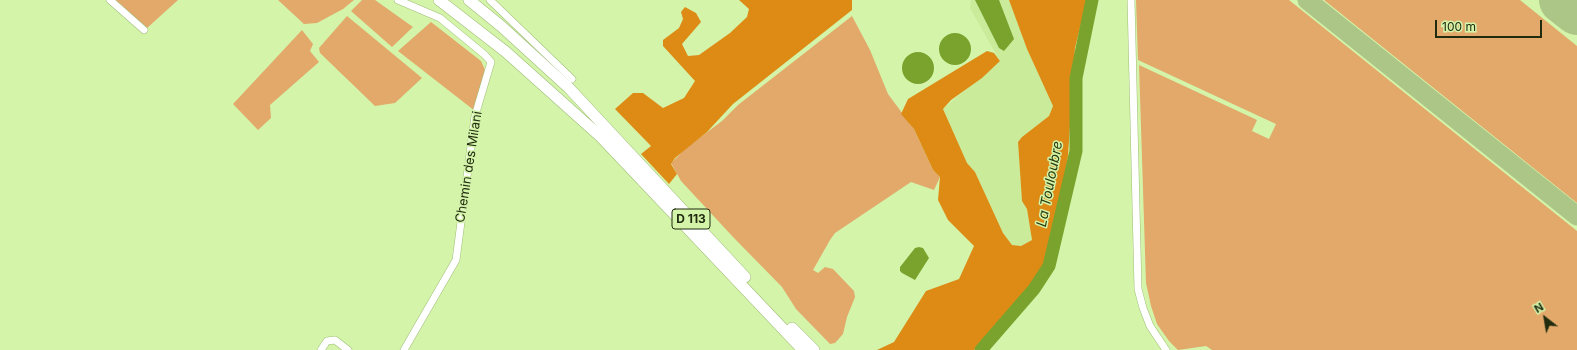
<!DOCTYPE html>
<style>
body{margin:0}
#map{position:relative;width:1577px;height:350px;overflow:hidden;background:#d4f4aa;font-family:Inter,sans-serif}
canvas{display:block}
.north{position:absolute;left:1525px;top:298px;width:40px;height:40px;-webkit-text-stroke:3px #d4f4aa;paint-order:stroke;rotate:329deg;font-size:11px;font-weight:700;line-height:16px;text-align:center;color:#212c0f}
.north::after{content:'';display:block;margin:auto;width:14px;height:18px;background:#212c0f;clip-path:polygon(50% 0,100% 100%,50% 72%,0 100%)}
.scale{position:absolute;left:1435px;top:20px;width:107px;height:18px;box-sizing:border-box;border:2px solid #212c0f;border-top:0;padding-left:5px;font-size:12px;line-height:14px;white-space:nowrap;color:#212c0f;-webkit-text-stroke:3px #d4f4aa;paint-order:stroke}
</style>
<div id="map">
<canvas width="1577" height="350"></canvas>
<div class="north">N</div>
<div class="scale">100 m</div>
</div>
<script>
const context = document.querySelector('canvas').getContext('2d');
context.lineJoin = 'round';
function fill(path, color) { context.fillStyle = color; context.fill(path, 'evenodd'); }
const shape = rows => new Path2D(rows.map(r => 'M' + r).join(''));
function trace(path, color, width, dash) { context.strokeStyle = color; context.lineWidth = width; context.lineCap = dash ? 'butt' : 'round'; context.setLineDash(dash || []); context.stroke(path); }
function write(font, color, halo, rows, align = 'center') {
  context.font = font + ' Inter,sans-serif'; context.lineWidth = 3; context.setLineDash([]); context.textBaseline = 'middle'; context.strokeStyle = halo; context.fillStyle = color; for (const [text, x, y, turn = 0] of rows) {
    context.save(); context.translate(x, y); context.rotate((+turn || 0) * Math.PI / 180); context.textAlign = isNaN(turn) ? turn : align; if (halo) context.strokeText(text, 0, 0); context.fillText(text, 0, 0); context.restore();
  }
}
const built = shape([
 [971,0,1009,0,1027,49,1053,106,1049,116,1022,137,1018,142,1022,201,1027,209,1032,240,1021,246,1012,245,1003,233,975,172,967,163,943,109,1000,61,970,8]
]);
const green = shape([
 [115,0,178,0,146,29],
 [278,0,354,0,343,9,317,23,304,24],
 [362,0,375,0,413,27,392,47,351,11],
 [1136,0,1289,0,1577,231,1577,350,1212,350,1206,346,1178,350,1169,341,1157,324,1151,306,1146,283,1139,65,1257,120,1252,131,1269,139,1276,124,1138,60],
 [1324,0,1520,0,1577,46,1577,203],
 [347,16,422,78,395,103,375,106,320,53,319,48],
 [852,16,870,50,888,94,914,129,933,170,940,177,934,190,911,182,835,233,830,240,813,270,818,273,825,267,833,269,854,291,855,297,847,317,843,334,835,343,830,344,796,309,782,287,734,238,681,181,671,163,686,148,722,121,738,105],
 [431,22,481,61,485,70,475,111,398,51],
 [302,30,313,44,310,51,319,62,270,105,271,118,258,130,233,104]
]);
const forest = shape([
 [739,0,852,0,852,10,733,104,707,132,675,158,671,164,677,174,669,184,641,154,651,146,615,109,633,93,643,93,663,108,684,98,695,81,663,46,663,40,679,28,683,19,681,12,685,7,696,13,701,22,682,44,688,56,699,55,730,33,747,17,749,9],
 [1009,0,1087,0,1075,48,1068,156,1058,218,1043,269,999,325,974,350,877,350,894,342,926,291,959,279,974,246,948,220,938,200,940,177,933,170,914,129,901,114,908,99,987,51,994,53,1000,61,982,78,951,100,943,109,967,163,975,172,1003,233,1012,245,1021,246,1032,240,1027,209,1022,201,1018,142,1022,137,1049,116,1053,106,1027,49]
]);
const water = shape([
 [975,0,999,0,1014,39,1004,51,999,48],
 '939 49a16 16 0 1 1 32 0a16 16 0 1 1-32 0Z',
 '902 68a16 16 0 1 1 32 0a16 16 0 1 1-32 0Z',
 [919,247,923,248,929,258,915,280,902,273,900,271,900,267,915,248]
]);
const river = shape([
 [981,350,1034,289,1049,266,1076,151,1076,78,1092,0]
]);
const taxiway = shape([
 [1307,0,1577,216]
]);
const runway = shape([
 [1563,0,1577,11]
]);
const street = shape([
 [110,0,144,30],
 [398,0,440,18,485,55,491,62,475,116,456,260,404,350],
 [490,0,572,79],
 [1131,0,1138,289,1143,308,1150,326,1166,350],
 [321,350,327,341,335,340,348,350]
]);
const primary = shape([
 [439,0,506,52,601,137,803,350],
 [469,0,501,26,569,88,745,277],
 [792,328,814,350]
]);
const shields = [
 [691,219,38]
];
const shieldNames = [
 ["D 113",691,219]
];
const streetNames = [
 ["Chemin des Milani",469,167,-81]
];
const waterNames = [
 ["La Touloubre",1050,184,-79]
];
fill(built, '#c9eb9a');
fill(green, '#e2a96a');
fill(forest, '#de8b16');
fill(water, '#79a32d');
trace(river, '#79a32d', 13);
trace(taxiway, '#acc687', 19);
trace(runway, '#acc687', 48);
trace(street, '#9fbd76', 8);
trace(primary, '#9fbd76', 12);
trace(street, '#fff', 7);
trace(primary, '#fff', 11);
for (const [x, y, w] of shields) { const box = new Path2D(); box.roundRect(x - w / 2, y - 10, w, 20, 3); context.fillStyle = '#d4f4aa'; context.fill(box); trace(box, '#212c0f', 1); }
write('bold 12px', '#212c0f', null, shieldNames);
write('13px', '#212c0f', '#d4f4aa', streetNames);
write('italic 14px', '#2c3d0e', '#d4f4aa', waterNames);
</script>
